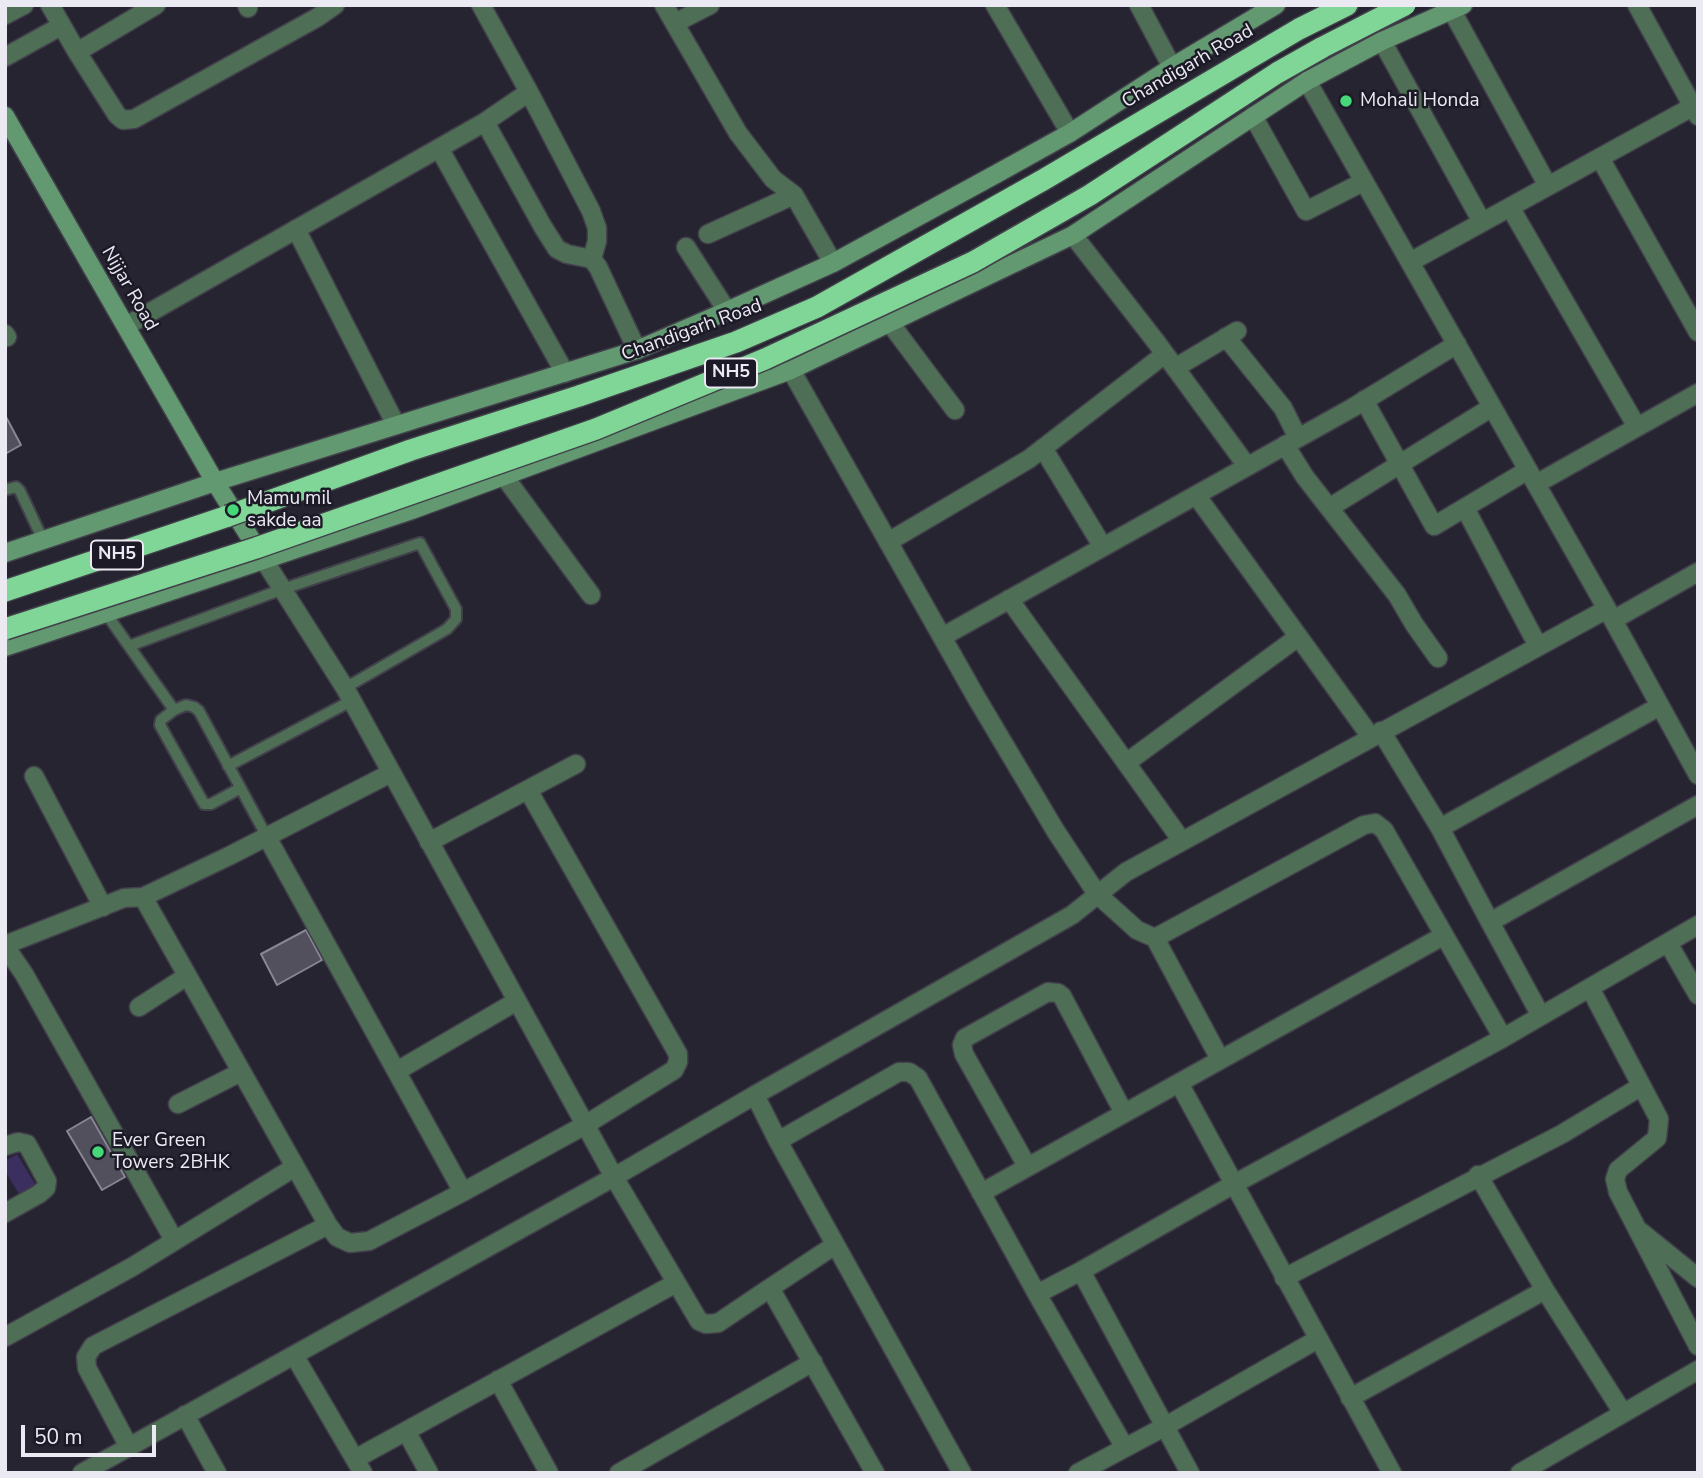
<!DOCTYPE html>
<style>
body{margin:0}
#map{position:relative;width:1703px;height:1478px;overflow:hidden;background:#262430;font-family:"Nunito Sans",sans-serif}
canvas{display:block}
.frame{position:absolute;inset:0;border:7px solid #ebeaf2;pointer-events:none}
.scale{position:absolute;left:21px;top:1425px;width:135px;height:32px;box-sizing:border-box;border:4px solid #ebeaf2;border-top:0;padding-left:9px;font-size:21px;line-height:24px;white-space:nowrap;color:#ebeaf2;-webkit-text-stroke:5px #1c1a26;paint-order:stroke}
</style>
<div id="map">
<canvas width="1703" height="1478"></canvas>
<div class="frame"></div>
<div class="scale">50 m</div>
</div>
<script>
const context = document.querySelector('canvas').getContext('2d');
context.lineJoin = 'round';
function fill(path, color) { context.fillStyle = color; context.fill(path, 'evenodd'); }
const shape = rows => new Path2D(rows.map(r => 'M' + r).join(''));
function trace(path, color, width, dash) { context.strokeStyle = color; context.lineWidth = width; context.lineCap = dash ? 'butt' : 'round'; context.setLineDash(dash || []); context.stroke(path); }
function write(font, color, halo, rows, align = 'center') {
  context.font = font + ' "Nunito Sans",sans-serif'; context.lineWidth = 5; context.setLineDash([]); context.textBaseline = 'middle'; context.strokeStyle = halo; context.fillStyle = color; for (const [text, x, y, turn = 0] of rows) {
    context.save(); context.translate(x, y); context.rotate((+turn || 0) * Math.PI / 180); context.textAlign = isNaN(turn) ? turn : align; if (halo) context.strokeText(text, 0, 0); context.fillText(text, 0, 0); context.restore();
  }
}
const green = shape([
 [17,1154,38,1189,22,1199,5,1171,5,1161]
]);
const building = shape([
 [5,415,21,445,5,454,5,415],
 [306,930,322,960,277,985,261,954,306,930],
 [91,1117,125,1177,102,1190,67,1131,91,1117]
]);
const lane = shape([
 [5,490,16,487,20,491,43,540],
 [105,612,174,710,186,705,194,707,199,711,267,837],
 [129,646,283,589,420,543,456,609,456,619,447,629,345,688],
 [174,710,161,720,160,725,204,804,211,804,239,789],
 [228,766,351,701]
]);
const street = shape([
 [50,5,77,52,156,5],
 [247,5,248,8],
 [481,5,529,92,591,211,597,228,597,241,592,259],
 [664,5,738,133,773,179,794,195,833,263],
 [995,5,1070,133],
 [1139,5,1172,67],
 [1637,5,1698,116],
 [1451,9,1548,186],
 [5,15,24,5],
 [675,23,710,5],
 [1382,41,1482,222],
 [77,52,117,115,123,120,134,119,318,17,335,5],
 [5,57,61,26],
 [1307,81,1607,609],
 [1253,116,1306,211,1363,182],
 [485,122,543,227,557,249,567,254,592,259,598,267,637,350],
 [439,148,565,373],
 [1600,158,1698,332],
 [1510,207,1637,427],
 [296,229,396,425],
 [708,234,794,195],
 [1073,235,1157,343,1247,466],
 [686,247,727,311],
 [1410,262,1692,107],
 [890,323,955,410],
 [126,326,485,122,529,92],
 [5,334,7,337],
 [1226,337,1283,408,1298,438],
 [1175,368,1237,331],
 [791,370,976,697,1055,830,1097,894,1137,930,1155,938],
 [1364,400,1434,526,1528,470],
 [1285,445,1305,477,1397,595,1414,624,1438,658],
 [1043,448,1103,547],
 [504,476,591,595],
 [1536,484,1698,393],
 [1196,495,1371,737],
 [1329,508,1492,407],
 [1465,508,1538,646],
 [888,542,1029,459,1165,354],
 [264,560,345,688,614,1177,755,1095,778,1141,899,1072,909,1072,918,1078,1037,1294,1081,1271,1190,1473],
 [1009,599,1182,841],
 [1613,620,1698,572],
 [942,637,1352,408,1457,344],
 [1381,731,1440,828,1660,706],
 [1126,763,1298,637],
 [391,773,229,856,143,897,328,1225,337,1237,350,1243,369,1241,463,1192,585,1125,674,1070,678,1062,678,1054,528,790],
 [34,776,103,907],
 [1440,828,1490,922,1698,805],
 [267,837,463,1192],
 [429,842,576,764],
 [1490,922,1541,1016],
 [1668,943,1698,995],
 [5,945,124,898,143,897],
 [5,946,24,974,174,1240],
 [1590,988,1659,1119,1657,1138,1618,1170,1615,1179,1618,1192,1698,1346],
 [139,1007,187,976],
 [1220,1059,1155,938,1364,825,1375,823,1384,830,1503,1038],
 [397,1071,517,1001],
 [1179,1083,1392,1473],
 [755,1095,1072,915,1126,872,1607,609,1698,775],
 [178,1104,241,1072],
 [778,1141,962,1473],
 [5,1146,18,1142,27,1144,47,1181,46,1188,39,1194,5,1213],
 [1027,1166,964,1054,962,1045,965,1038,1048,992,1058,993,1062,996,1124,1113],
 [1478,1175,1545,1290,1623,1413],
 [981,1193,1443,936],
 [1641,1232,1698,1278],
 [1081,1271,1234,1184,1503,1038,1698,925],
 [1284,1278,1562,1134,1640,1087],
 [770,1288,835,1245],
 [1037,1294,1125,1448],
 [5,1337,132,1267,295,1167],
 [294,1355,363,1473],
 [498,1380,549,1473],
 [1350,1398,1545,1290],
 [185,1415,217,1473],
 [406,1431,429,1473],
 [129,1447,87,1368,86,1357,93,1346,328,1225],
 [355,1459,676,1283],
 [82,1473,614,1177,699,1321,706,1324,718,1323,770,1288,875,1473],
 [619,1473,813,1362],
 [1078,1473,1164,1427,1318,1339],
 [1520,1473,1698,1370]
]);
const secondary = shape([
 [5,116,215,482,263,558],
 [5,553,215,482,637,350,727,311,833,263,998,173,1070,133,1172,67,1276,5],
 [5,647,412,510,791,370,1073,235,1307,81,1382,41,1463,5]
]);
const highway = shape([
 [579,396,736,342,817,307,1043,180,1299,29,1347,5],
 [5,591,228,516]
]);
const highwayBridge = shape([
 [228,516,411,450,579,396],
 [5,629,256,548,596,429,765,359,973,262,1090,195,1277,73,1323,47,1405,5]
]);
const markers = [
 [1346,101,7,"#46d779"],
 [233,510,7,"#46d779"],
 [98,1152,7,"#46d779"]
];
const shields = [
 [731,373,52],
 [117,555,52]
];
const shieldNames = [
 ["NH5",731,373],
 ["NH5",117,555]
];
const streetNames = [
 ["Chandigarh Road",1188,67,-30],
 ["Nijjar Road",129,289,60],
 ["Chandigarh Road",692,331,-20]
];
const poiNames = [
 ["Mohali Honda",1360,101],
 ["Mamu mil",247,499],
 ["sakde aa",247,521],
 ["Ever Green",112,1141],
 ["Towers 2BHK",112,1163]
];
fill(green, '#3a2f5f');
fill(building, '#52505d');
trace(building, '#888594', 2);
trace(lane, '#42404b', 14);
trace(street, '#42404b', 21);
trace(secondary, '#42404b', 21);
trace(highway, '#42404b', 24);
trace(lane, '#4e6f56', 10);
trace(street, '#4e6f56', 18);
trace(secondary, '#629970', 18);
trace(highway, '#7fd696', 21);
trace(highwayBridge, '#42404b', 24, []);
trace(highwayBridge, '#7fd696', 21);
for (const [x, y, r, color] of markers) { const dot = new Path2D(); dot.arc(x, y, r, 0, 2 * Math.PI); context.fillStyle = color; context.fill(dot); trace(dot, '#1c1a26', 2.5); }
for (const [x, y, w] of shields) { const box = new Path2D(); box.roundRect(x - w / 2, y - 14.5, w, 29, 5); context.fillStyle = '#1c1a26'; context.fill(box); trace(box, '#ebeaf2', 2); }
write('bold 18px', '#ebeaf2', null, shieldNames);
write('19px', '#ebeaf2', '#1c1a26', streetNames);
write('19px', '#ebeaf2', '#1c1a26', poiNames, 'left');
</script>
